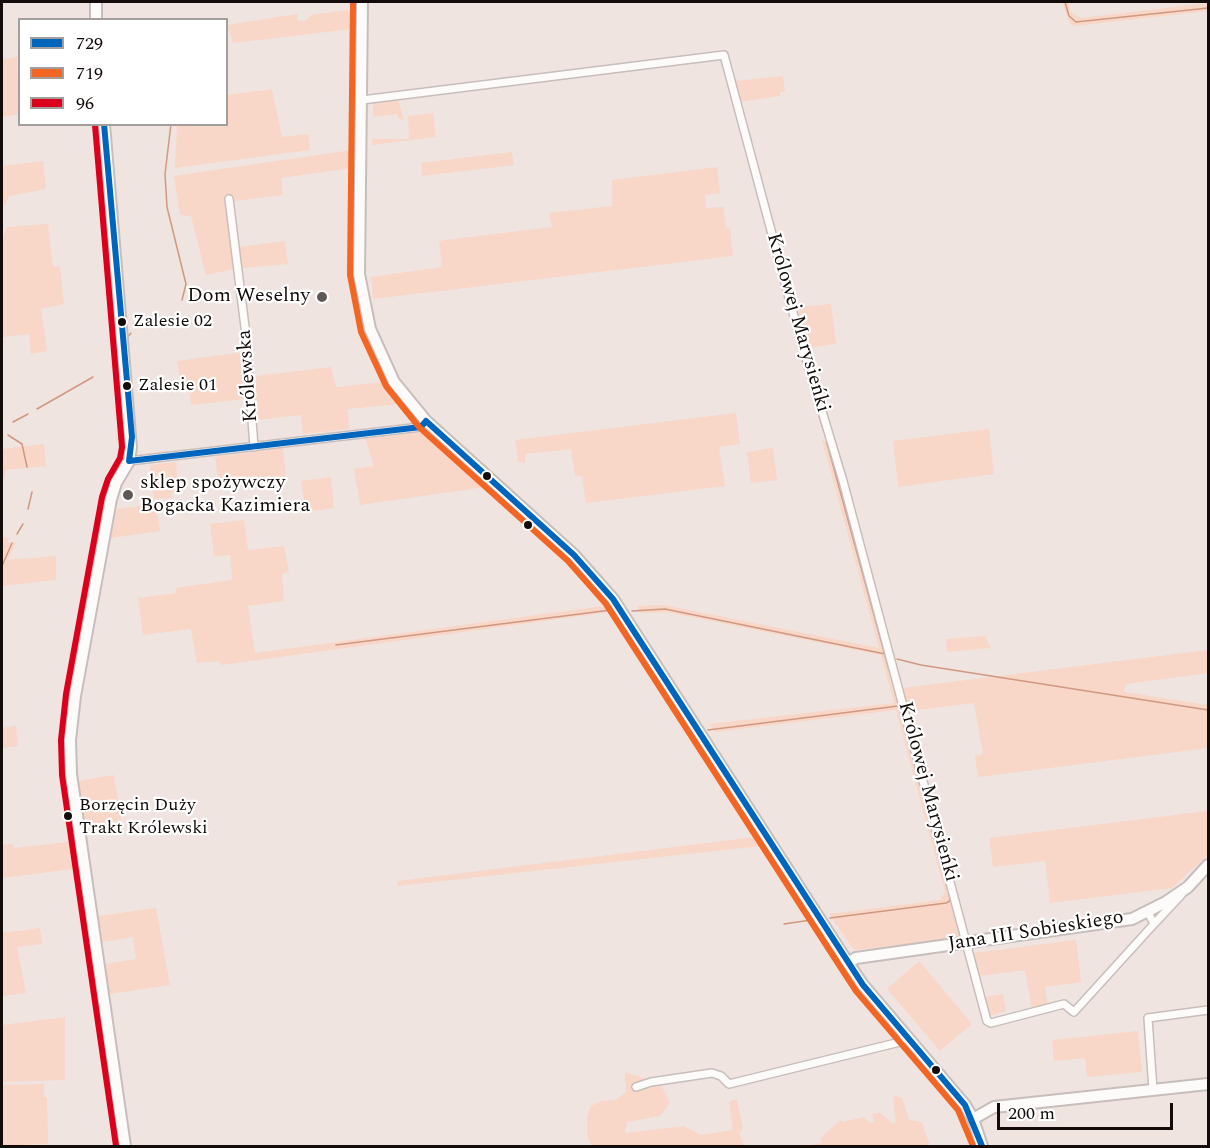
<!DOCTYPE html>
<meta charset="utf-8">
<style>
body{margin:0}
#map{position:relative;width:1210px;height:1148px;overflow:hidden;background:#f0e4e0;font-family:Spectral,serif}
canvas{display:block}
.frame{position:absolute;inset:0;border:3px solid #130c0a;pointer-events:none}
.legend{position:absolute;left:18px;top:18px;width:210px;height:108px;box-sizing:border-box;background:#fff;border:2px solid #a19e9d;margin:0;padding:8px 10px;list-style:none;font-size:18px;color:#130c0a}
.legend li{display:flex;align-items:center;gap:12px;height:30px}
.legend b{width:30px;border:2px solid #a19e9d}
.scale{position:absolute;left:997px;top:1103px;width:176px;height:27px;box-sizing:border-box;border:3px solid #130c0a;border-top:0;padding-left:8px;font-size:18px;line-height:21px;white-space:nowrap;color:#130c0a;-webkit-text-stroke:4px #fff;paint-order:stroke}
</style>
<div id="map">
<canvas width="1210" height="1148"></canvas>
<div class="frame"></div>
<ul class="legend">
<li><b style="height:8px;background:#0065bd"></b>729</li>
<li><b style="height:8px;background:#f26522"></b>719</li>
<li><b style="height:8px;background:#db001b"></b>96</li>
</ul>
<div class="scale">200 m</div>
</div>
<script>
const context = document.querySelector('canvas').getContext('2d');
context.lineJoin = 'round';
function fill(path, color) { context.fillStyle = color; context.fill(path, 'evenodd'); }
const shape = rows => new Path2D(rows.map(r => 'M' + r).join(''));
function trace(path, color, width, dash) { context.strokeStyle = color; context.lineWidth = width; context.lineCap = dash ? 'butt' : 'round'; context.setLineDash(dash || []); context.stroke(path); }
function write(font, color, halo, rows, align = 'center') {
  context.font = font + ' Spectral,serif'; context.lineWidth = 4.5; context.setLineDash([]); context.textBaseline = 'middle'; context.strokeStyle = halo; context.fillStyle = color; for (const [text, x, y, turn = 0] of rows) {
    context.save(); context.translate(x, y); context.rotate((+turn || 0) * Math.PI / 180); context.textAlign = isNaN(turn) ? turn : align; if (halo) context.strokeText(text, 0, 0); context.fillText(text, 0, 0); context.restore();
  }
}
const green = shape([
 [1062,2,1068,2,1071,12,1080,18,1208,3,1208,11,1076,26,1070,24],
 [347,10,352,14,352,29,233,43,227,25,297,14,298,21,307,20,311,15],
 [17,57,19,114,2,117,2,59],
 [783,76,785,92,780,92,780,96,739,102,734,81],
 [272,89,282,137,308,134,310,150,175,168,177,125,226,124,227,95],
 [398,100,404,120,398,118,397,114,373,117,373,102],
 [433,113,436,137,372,145,372,139,409,139,408,116],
 [352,150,351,168,281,178,283,195,234,201,229,197,234,269,206,275,191,216,180,215,174,176],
 [512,152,514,165,422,176,421,163],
 [43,161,46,189,9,196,6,204,2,205,2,166],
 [717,167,720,193,705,195,706,208,723,207,726,228,730,228,733,256,373,299,371,277,442,267,439,241,552,227,549,213,612,206,612,180],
 [48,224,53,267,60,267,64,304,41,309,47,351,31,354,29,334,2,337,2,239,7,227],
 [285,241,288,264,242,268,239,247],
 [831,304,836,344,807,348,795,308],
 [244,352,247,378,245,399,191,405,189,385,181,386,177,361],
 [331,367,336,387,383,382,399,404,348,409,349,429,303,434,301,415,256,420,256,376],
 [736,413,740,444,719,447,725,486,586,503,582,476,575,476,571,449,525,454,525,462,518,462,515,440],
 [989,429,994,474,898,487,893,441],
 [426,432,485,487,360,505,354,469,374,466,365,438],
 [822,440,829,442,835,463,963,935,960,938,854,950,829,914,940,900,945,892,896,710,715,732,709,724,894,703,881,655,667,612,641,613,637,606,664,605,879,648],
 [44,444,46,466,6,470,5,477,2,478,2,449],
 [283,448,286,478,219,487,215,457],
 [773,448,777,480,751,483,747,452],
 [176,462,179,492,172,493,172,498,154,499,150,465],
 [331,477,334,508,306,512,301,481],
 [156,504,160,531,111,538,117,509],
 [244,520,248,550,284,546,289,572,282,574,284,601,248,606,255,653,596,607,605,606,610,612,221,665,220,661,197,663,191,629,143,635,138,598,176,593,176,588,232,580,230,555,214,556,210,524],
 [2,538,9,538,8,543,16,542,8,560,56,556,56,580,2,586],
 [985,636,991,648,947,652,946,639],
 [1208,650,1208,673,1126,684,1124,692,1208,705,1208,748,978,777,975,756,983,754,974,703,909,711,903,688],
 [16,726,18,746,2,748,2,728],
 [114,775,121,820,84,825,78,781],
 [1208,811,1208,855,1172,888,1050,903,1045,861,993,867,989,838],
 [755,837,761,846,397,886,398,881],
 [76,841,80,868,2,878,2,845,13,844,14,848],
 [156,908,170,985,109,994,105,964,136,959,133,937,102,942,98,916],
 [40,928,42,944,17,947,26,993,2,996,2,933],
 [1076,940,1081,982,1045,987,1048,1005,1032,1009,1025,970,979,976,974,953],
 [919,961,972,1024,940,1051,887,989],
 [1003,994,1006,1011,990,1016,984,997],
 [65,1017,65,1080,2,1082,2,1025],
 [1138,1031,1142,1072,1087,1077,1085,1058,1054,1061,1052,1040],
 [625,1072,660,1083,670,1103,660,1116,627,1122,625,1133,684,1126,701,1135,733,1130,729,1102,737,1099,743,1128,739,1133,744,1146,592,1146,587,1135,587,1116,591,1106,602,1101,616,1100,626,1092],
 [44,1084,44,1097,47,1097,48,1144,2,1146,2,1085],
 [895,1096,902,1098,909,1120,922,1122,930,1146,811,1146,811,1144,821,1143,821,1138,840,1120,843,1122,864,1117,869,1123,874,1122,872,1114,880,1113,893,1124,896,1122,893,1099]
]);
const stream = shape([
 [1065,2,1069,16,1076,22,1208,8],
 [171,124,165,174,167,207,186,284,182,300],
 [126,339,131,333],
 [814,399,824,432],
 [37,409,93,377],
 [13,422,28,414],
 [8,435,22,444,27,467],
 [827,443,889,670],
 [28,509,32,492],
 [17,534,23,524],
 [2,566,12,543],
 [632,611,665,609,885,654],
 [336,645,611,610],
 [897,659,921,665,1208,710],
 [892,679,947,884],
 [708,730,898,706],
 [830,918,946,903,950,901,949,892],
 [784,924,811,920]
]);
const street = shape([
 [362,100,724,55,799,335,843,481,987,1021,991,1023,1064,1004,1074,1012,1154,924,1148,912],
 [229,199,245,327,254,447],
 [129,461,421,427,426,421],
 [1154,924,1181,895],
 [636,1087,651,1082,712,1073,721,1076,729,1084,900,1042,907,1036],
 [1153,1090,1148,1018,1208,1010]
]);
const secondary = shape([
 [96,2,96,20],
 [362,2,359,274,370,329,394,382,426,421,574,555,613,599,848,963,863,985,965,1105,973,1119,982,1146],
 [104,124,131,447,129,461,116,483,111,499,99,565,75,696,70,740,71,774,125,1146],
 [848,963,856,958,1132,919,1166,902,1188,887,1208,865],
 [973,1119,994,1107,1208,1084]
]);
const bus1 = shape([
 [104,124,132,437,129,461],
 [426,421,574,555,613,599,863,985,965,1105,982,1146],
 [129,461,421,427,426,421]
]);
const bus2 = shape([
 [353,2,350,275,361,332,386,386,419,427,568,561,606,604,841,968,856,991,958,1110,973,1146]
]);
const bus3 = shape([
 [95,125,122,447,120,458,108,479,102,497,66,694,61,740,62,775,116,1146]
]);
const markers = [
 [322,297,6,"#605855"],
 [122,322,5,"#130c0a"],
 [127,386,5,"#130c0a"],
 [487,476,5,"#130c0a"],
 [128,495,6,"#605855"],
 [528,525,5,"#130c0a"],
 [68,816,5,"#130c0a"],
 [936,1070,5,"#130c0a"]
];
const busNames = [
 ["Zalesie 02",133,322],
 ["Zalesie 01",138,386],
 ["Borzęcin Duży",79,806],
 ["Trakt Królewski",79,829]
];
const poiNames = [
 ["Dom Weselny",310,297],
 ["sklep spożywczy",140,484,"left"],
 ["Bogacka Kazimiera",140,507,"left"]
];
const streetNames = [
 ["Królowej Marysieńki",797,323,74],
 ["Królewska",249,376,-94],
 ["Królowej Marysieńki",927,792,75],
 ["Jana III Sobieskiego",1036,932,-9]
];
fill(green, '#f8d6c8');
trace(stream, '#d19880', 1.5);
trace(street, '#c7bebb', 10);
trace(secondary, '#c7bebb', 14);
trace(street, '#fdfbfa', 7);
trace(secondary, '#fdfbfa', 10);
trace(bus1, '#0065bd', 6);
trace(bus2, '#f26522', 6);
trace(bus3, '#db001b', 6);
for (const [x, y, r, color] of markers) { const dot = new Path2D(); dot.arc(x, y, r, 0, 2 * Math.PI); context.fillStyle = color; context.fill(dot); trace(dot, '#fff', 2); }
write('18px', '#130c0a', '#fff', busNames, 'left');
write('20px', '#130c0a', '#fff', poiNames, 'right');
write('20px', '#130c0a', '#fff', streetNames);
</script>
